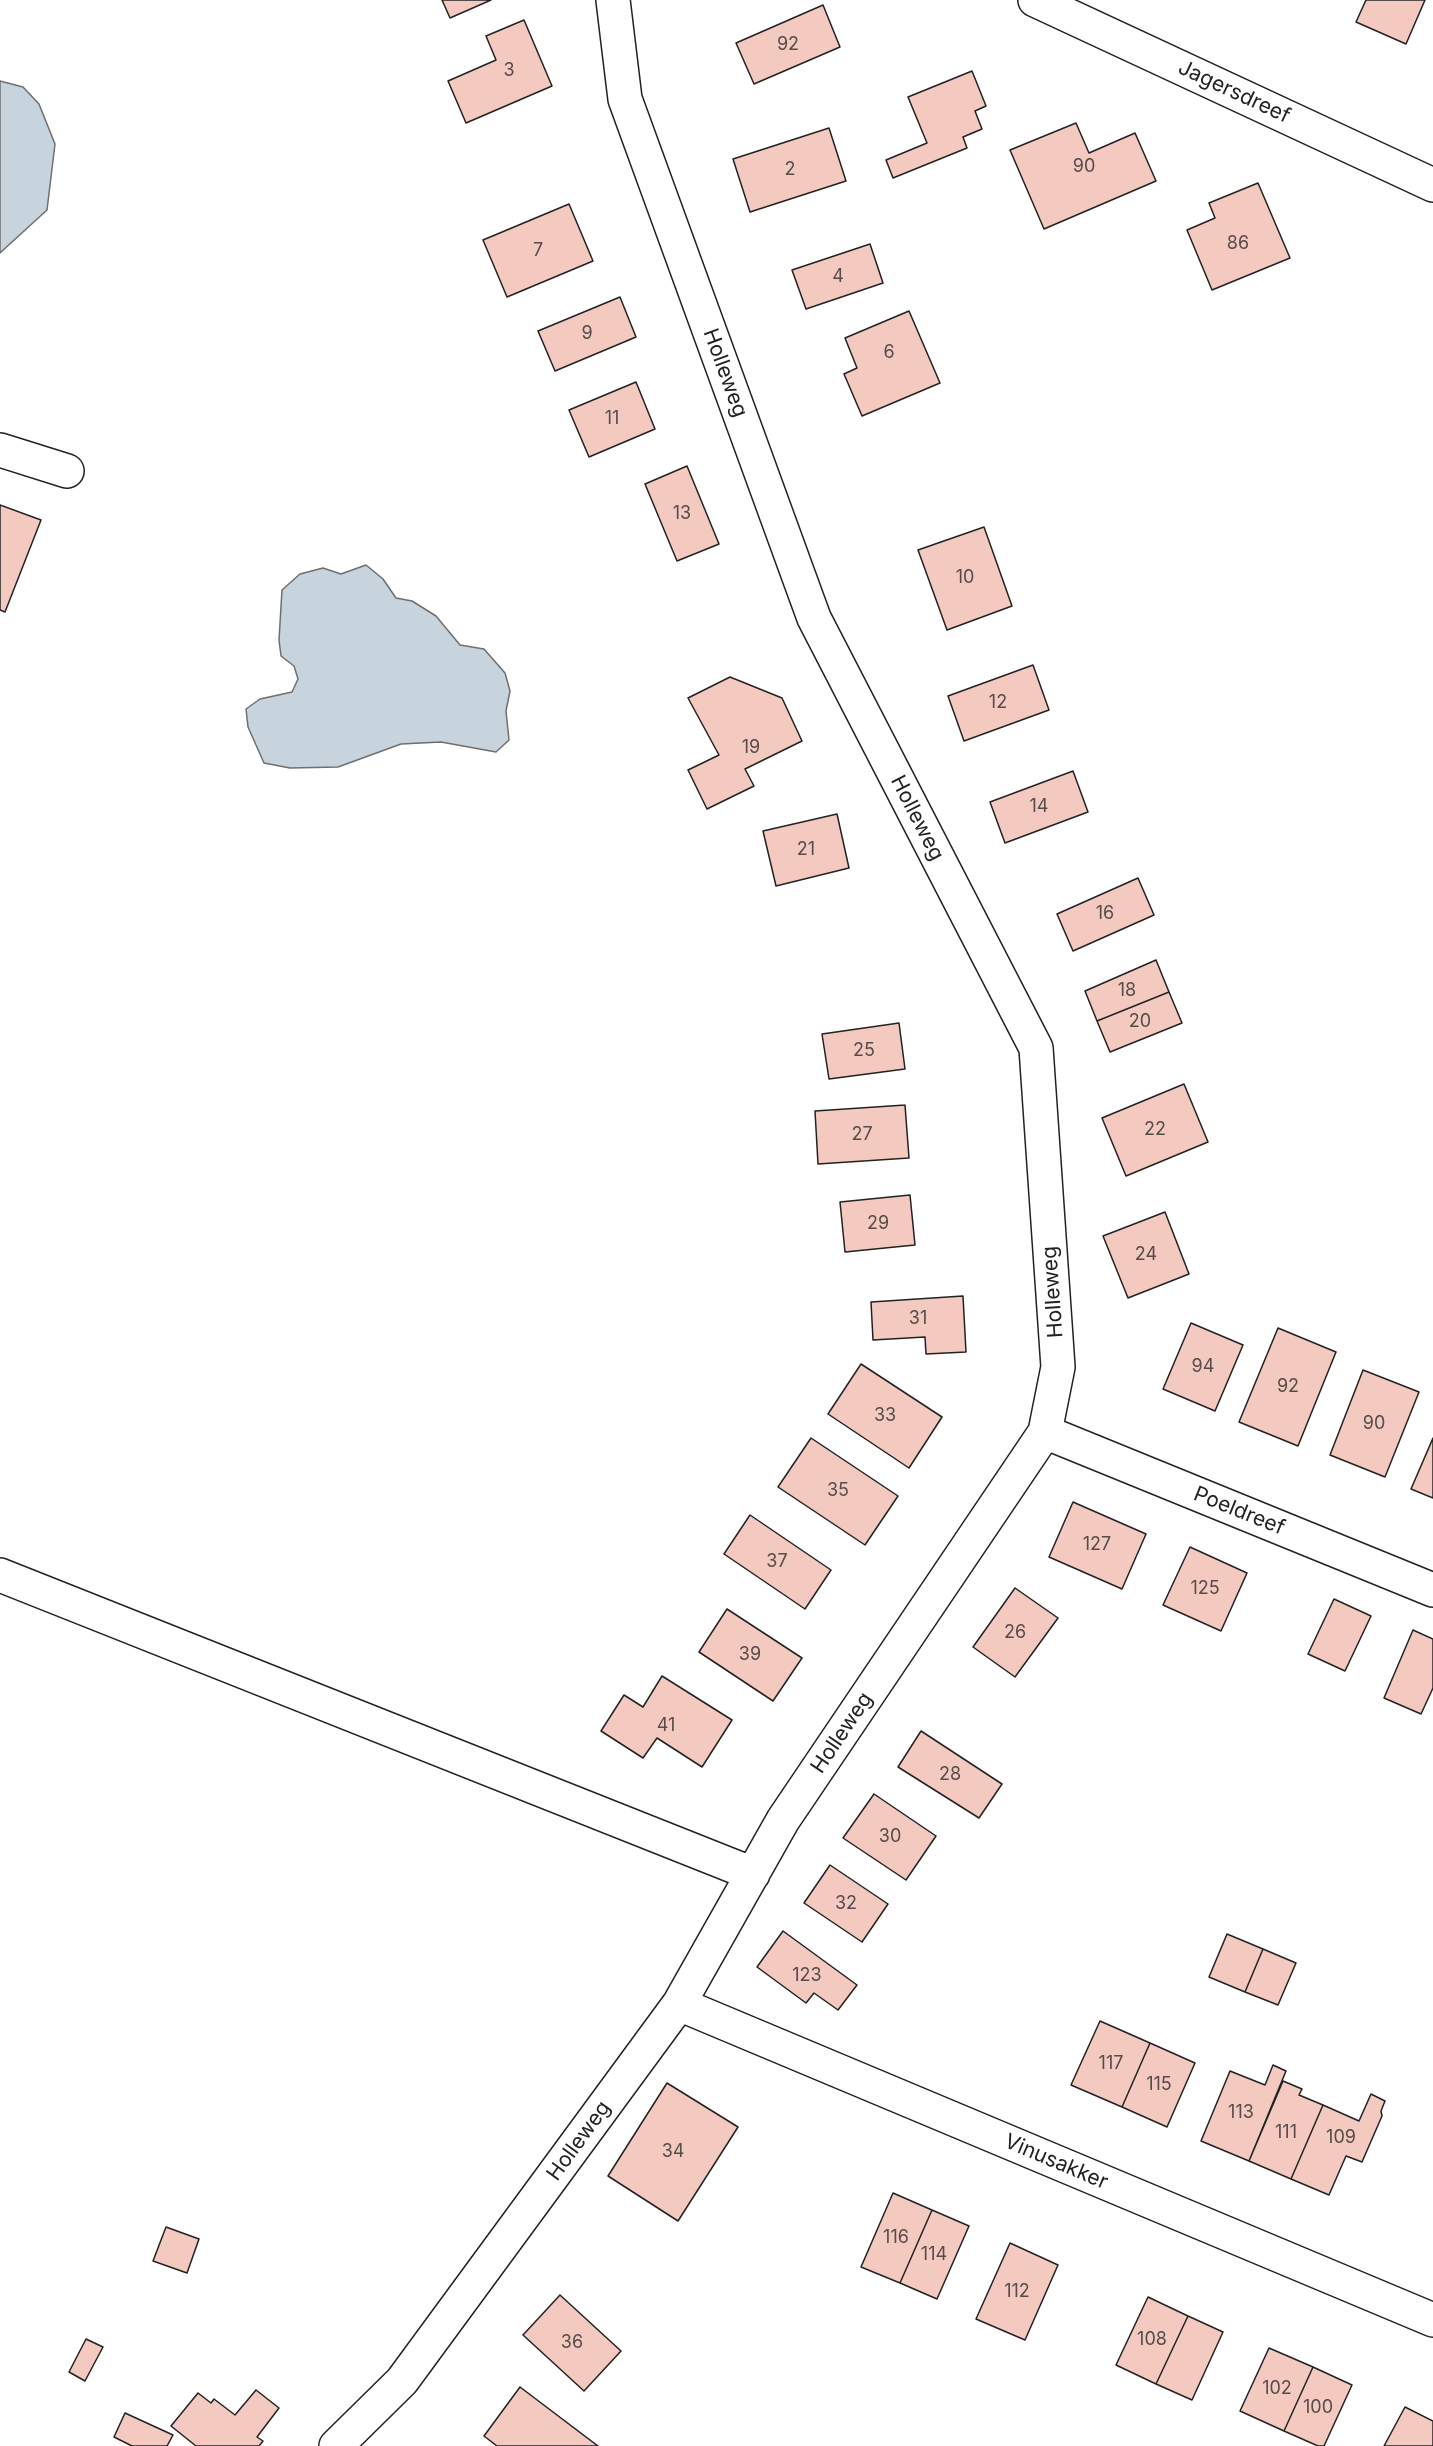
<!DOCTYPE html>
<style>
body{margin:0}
canvas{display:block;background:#fff}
</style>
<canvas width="1433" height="2446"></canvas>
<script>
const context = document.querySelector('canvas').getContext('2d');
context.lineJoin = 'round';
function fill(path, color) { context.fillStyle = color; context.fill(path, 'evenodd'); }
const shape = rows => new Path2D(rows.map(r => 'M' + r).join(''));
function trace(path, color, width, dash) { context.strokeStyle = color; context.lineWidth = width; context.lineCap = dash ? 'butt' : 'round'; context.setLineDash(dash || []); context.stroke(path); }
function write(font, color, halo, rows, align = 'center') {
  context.font = font + ' Inter,sans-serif'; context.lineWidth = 4.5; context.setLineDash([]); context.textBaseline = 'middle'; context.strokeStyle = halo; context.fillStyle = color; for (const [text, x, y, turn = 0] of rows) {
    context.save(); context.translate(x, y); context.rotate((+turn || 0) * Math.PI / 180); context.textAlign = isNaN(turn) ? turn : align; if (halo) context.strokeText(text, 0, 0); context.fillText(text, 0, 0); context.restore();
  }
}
const water = shape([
 [0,81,23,87,39,104,55,144,47,210,0,253,0,81],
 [366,565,383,579,396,598,412,601,436,616,460,645,484,649,505,673,510,691,506,711,509,740,496,752,441,742,401,744,338,767,290,768,264,763,248,727,246,709,260,699,292,692,298,679,294,666,281,656,279,640,282,590,300,574,323,568,341,574,366,565]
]);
const building = shape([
 [442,0,491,0,450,18,442,0],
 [1366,0,1425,0,1406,44,1356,22,1366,0],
 [823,5,840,47,754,84,736,43,823,5],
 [524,20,552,86,466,123,448,81,496,60,486,36,524,20],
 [972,71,986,106,975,111,982,129,963,137,967,148,893,178,886,160,927,143,908,97,972,71],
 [1076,123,1089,153,1135,133,1156,181,1044,229,1010,150,1076,123],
 [829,128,846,181,750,212,733,159,829,128],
 [1258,183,1290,258,1212,290,1187,230,1215,218,1209,203,1258,183],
 [569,204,593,261,507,297,483,240,569,204],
 [870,244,883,283,806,309,792,270,870,244],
 [620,297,636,337,555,371,538,331,620,297],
 [909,311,940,383,862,416,844,374,857,368,845,338,909,311],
 [636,382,655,429,589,457,569,410,636,382],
 [687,466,719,544,677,561,645,484,687,466],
 [0,505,41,520,5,612,0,610,0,505],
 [984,527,1012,606,947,630,918,550,984,527],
 [1033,665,1049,710,964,741,948,696,1033,665],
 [730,677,782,698,802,741,745,769,754,786,707,809,688,770,719,755,688,698,730,677],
 [1073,771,1088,812,1005,843,990,802,1073,771],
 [837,814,849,868,776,886,763,831,837,814],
 [1138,878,1154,915,1073,951,1057,914,1138,878],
 [1156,960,1169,992,1097,1021,1085,991,1156,960],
 [1169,992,1182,1023,1110,1052,1097,1021,1169,992],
 [899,1023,905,1069,829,1079,822,1034,899,1023],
 [1184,1084,1208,1142,1126,1176,1102,1118,1184,1084],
 [905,1105,909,1158,818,1164,815,1111,905,1105],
 [910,1195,915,1245,845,1252,840,1202,910,1195],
 [1165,1212,1189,1274,1128,1298,1103,1236,1165,1212],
 [963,1296,966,1352,926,1354,925,1337,873,1340,871,1302,963,1296],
 [1191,1323,1243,1345,1215,1411,1163,1389,1191,1323],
 [1278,1328,1336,1352,1298,1446,1239,1422,1278,1328],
 [861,1364,942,1417,909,1468,828,1414,861,1364],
 [1363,1370,1419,1392,1385,1477,1330,1455,1363,1370],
 [811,1438,898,1496,865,1545,778,1487,811,1438],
 [1433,1438,1433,1498,1411,1489,1433,1438],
 [1073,1502,1146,1534,1122,1589,1049,1557,1073,1502],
 [750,1515,831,1570,805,1609,724,1554,750,1515],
 [1190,1547,1247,1573,1221,1631,1163,1605,1190,1547],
 [1015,1588,1058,1618,1015,1677,973,1647,1015,1588],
 [1334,1599,1371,1616,1345,1671,1308,1654,1334,1599],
 [727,1609,802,1658,773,1701,699,1652,727,1609],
 [1413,1630,1433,1639,1433,1688,1421,1714,1384,1698,1413,1630],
 [662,1676,732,1720,702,1767,657,1738,643,1758,601,1731,624,1695,643,1707,662,1676],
 [921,1731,1002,1784,979,1818,898,1767,921,1731],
 [874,1794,936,1836,906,1880,843,1838,874,1794],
 [830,1865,888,1904,862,1942,804,1903,830,1865],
 [783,1931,857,1985,838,2010,814,1993,806,2003,757,1967,783,1931],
 [1227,1934,1263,1949,1245,1992,1209,1977,1227,1934],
 [1263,1949,1296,1963,1278,2005,1245,1992,1263,1949],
 [1100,2021,1150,2043,1122,2107,1071,2085,1100,2021],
 [1150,2043,1195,2063,1167,2127,1122,2107,1150,2043],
 [1273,2065,1286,2071,1249,2161,1201,2141,1230,2071,1265,2085,1273,2065],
 [1283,2081,1302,2089,1299,2095,1323,2105,1291,2179,1249,2161,1283,2081],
 [667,2083,738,2127,678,2221,608,2176,667,2083],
 [1371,2094,1385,2101,1381,2111,1382,2116,1362,2162,1346,2156,1329,2195,1291,2179,1323,2105,1359,2121,1371,2094],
 [893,2193,932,2210,900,2283,861,2267,893,2193],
 [932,2210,969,2226,937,2299,900,2283,932,2210],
 [166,2227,199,2239,187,2273,153,2261,166,2227],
 [1010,2243,1058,2265,1025,2340,976,2319,1010,2243],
 [560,2295,621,2351,584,2391,523,2335,560,2295],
 [1148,2297,1188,2316,1156,2384,1116,2365,1148,2297],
 [1188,2316,1223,2332,1192,2400,1156,2384,1188,2316],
 [86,2339,103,2347,85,2381,69,2372,86,2339],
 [1269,2348,1313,2367,1284,2431,1240,2411,1269,2348],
 [1313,2367,1352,2385,1324,2446,1318,2446,1284,2431,1313,2367],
 [520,2387,598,2446,497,2446,484,2436,520,2387],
 [256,2390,279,2408,257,2437,263,2441,259,2446,196,2446,171,2426,198,2393,211,2403,214,2399,235,2415,256,2390],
 [1405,2407,1433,2421,1433,2446,1384,2446,1405,2407],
 [125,2413,173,2435,167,2446,132,2446,114,2437,125,2413]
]);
const minor = shape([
 [1035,0,1433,185],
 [0,450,67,471],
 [1045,1432,1433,1590],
 [0,1575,753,1874],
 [679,2004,1433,2320],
 [336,2446,402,2381,679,2004,783,1820,1045,1432,1058,1367,1036,1048,814,618,625,99,613,0]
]);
const numberNames = [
 ["92",788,45],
 ["3",509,71],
 ["90",1084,167],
 ["2",790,170],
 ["86",1238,244],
 ["7",538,251],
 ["4",838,277],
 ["9",587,334],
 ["6",889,353],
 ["11",612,419],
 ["13",682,514],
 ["10",965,578],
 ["12",998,703],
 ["19",751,748],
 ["14",1039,807],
 ["21",806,850],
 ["16",1105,914],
 ["18",1127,991],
 ["20",1140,1022],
 ["25",864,1051],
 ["22",1155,1130],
 ["27",862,1135],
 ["29",878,1224],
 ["24",1146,1255],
 ["31",918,1319],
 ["94",1203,1367],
 ["92",1288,1387],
 ["33",885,1416],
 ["90",1374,1424],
 ["35",838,1491],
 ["127",1097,1545],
 ["37",777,1562],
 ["125",1205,1589],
 ["26",1015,1633],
 ["39",750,1655],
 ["41",666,1726],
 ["28",950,1775],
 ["30",890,1837],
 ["32",846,1904],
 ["123",807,1976],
 ["117",1111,2064],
 ["115",1159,2085],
 ["113",1241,2113],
 ["111",1286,2133],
 ["109",1341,2138],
 ["34",673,2152],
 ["116",896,2238],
 ["114",934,2255],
 ["112",1017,2292],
 ["108",1152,2340],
 ["36",572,2343],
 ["102",1277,2389],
 ["100",1318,2408]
];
const streetNames = [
 ["Jagersdreef",1234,92,25],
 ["Holleweg",725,373,70],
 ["Holleweg",917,818,63],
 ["Holleweg",1053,1292,-94],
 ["Poeldreef",1239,1511,22],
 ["Holleweg",842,1733,-56],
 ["Holleweg",579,2141,-54],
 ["Vinusakker",1056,2162,23]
];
fill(water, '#c7d3dd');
trace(water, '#6f6f6f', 1.5);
fill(building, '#f3c9c0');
trace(building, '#222', 1.5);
trace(minor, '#222', 36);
trace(minor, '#fff', 33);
write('18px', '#564c4a', null, numberNames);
write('21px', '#222', '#fff', streetNames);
</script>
